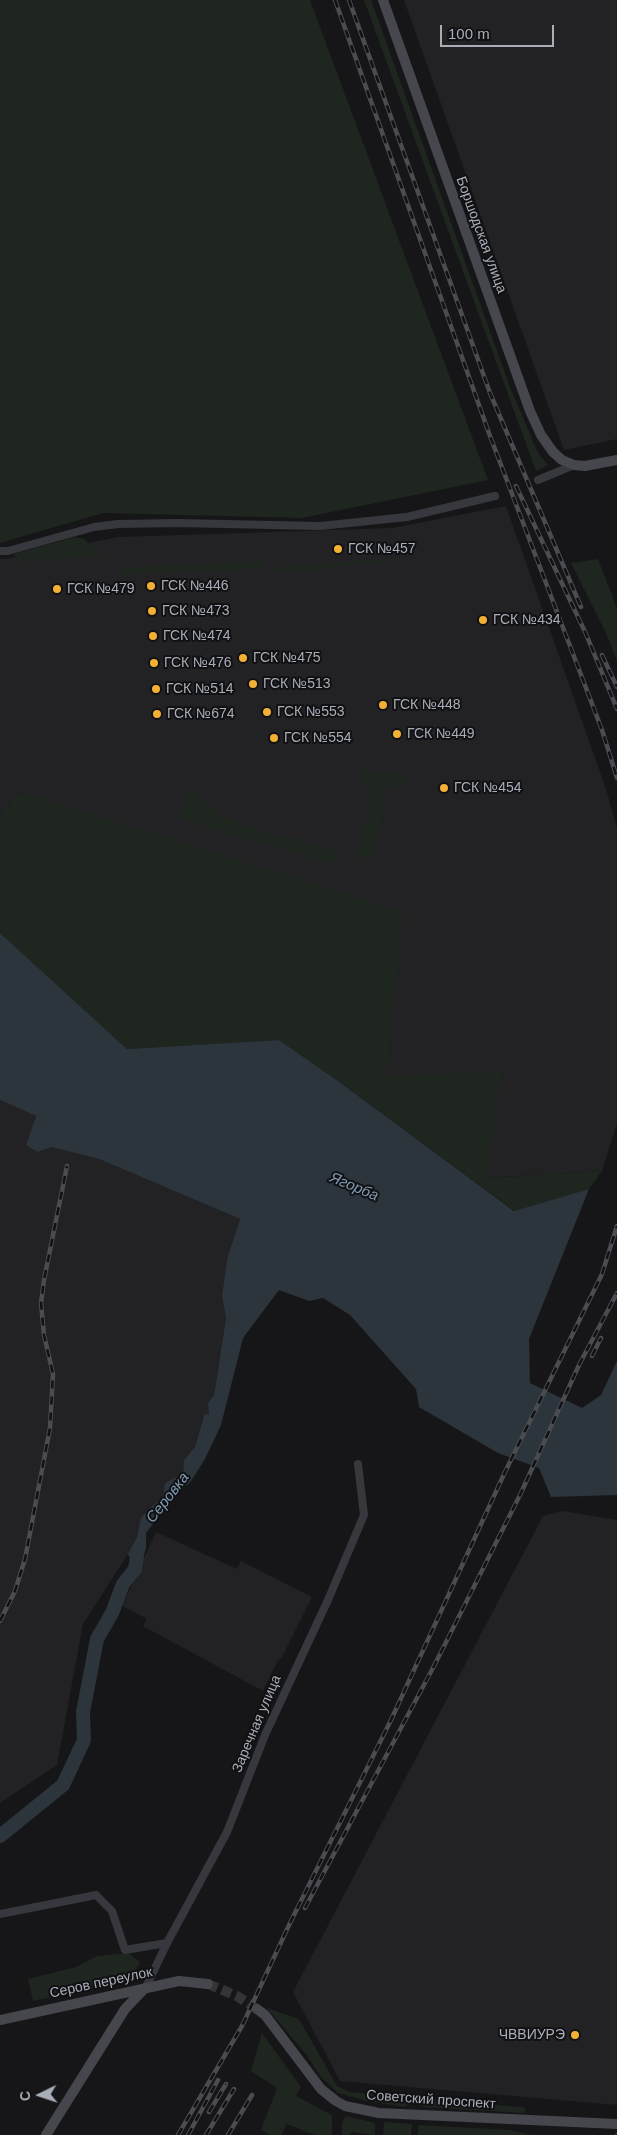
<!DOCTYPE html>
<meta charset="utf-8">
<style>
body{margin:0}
#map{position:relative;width:617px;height:2135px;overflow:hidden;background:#161618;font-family:Helvetica,sans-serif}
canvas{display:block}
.north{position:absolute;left:15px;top:2070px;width:50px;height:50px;-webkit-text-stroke:4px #111113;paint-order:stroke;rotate:266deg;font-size:14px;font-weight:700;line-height:20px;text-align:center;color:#a8adb8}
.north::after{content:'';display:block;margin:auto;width:18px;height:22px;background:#a8adb8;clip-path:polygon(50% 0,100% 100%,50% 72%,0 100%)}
.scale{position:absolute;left:440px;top:25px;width:114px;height:22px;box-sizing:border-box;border:2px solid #a8adb8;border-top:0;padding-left:6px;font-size:15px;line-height:18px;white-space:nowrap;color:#a8adb8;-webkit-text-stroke:4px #111113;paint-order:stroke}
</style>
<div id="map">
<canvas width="617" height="2135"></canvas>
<div class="north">С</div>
<div class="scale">100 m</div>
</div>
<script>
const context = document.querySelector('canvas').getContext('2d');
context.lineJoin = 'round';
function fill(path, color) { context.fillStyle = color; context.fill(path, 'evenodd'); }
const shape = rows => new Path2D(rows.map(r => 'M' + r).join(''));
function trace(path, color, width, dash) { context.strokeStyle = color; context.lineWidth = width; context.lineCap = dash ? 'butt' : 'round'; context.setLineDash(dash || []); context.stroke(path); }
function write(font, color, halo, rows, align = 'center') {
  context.font = font + ' Helvetica,sans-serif'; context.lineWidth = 4; context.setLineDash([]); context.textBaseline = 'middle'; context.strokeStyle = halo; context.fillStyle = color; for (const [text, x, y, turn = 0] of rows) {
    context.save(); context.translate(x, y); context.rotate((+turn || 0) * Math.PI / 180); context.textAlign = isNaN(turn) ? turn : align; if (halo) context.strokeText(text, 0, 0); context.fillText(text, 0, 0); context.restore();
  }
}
const built = shape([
 [404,0,617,0,617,439,564,450],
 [506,506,606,789,617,828,617,1123,602,1171,487,1178,386,1077,21,792,0,816,0,559,18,557,118,537,392,528],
 [0,1100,36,1116,26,1145,51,1147,99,1159,240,1219,227,1259,222,1296,226,1318,214,1395,208,1403,210,1414,203,1416,195,1447,184,1460,183,1473,165,1483,163,1496,141,1517,137,1537,128,1554,83,1624,57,1765,0,1803],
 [563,1511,617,1520,617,2105,340,2081,293,1992,543,1516],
 [156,1532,237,1569,241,1561,312,1597,281,1659,278,1660,263,1691,143,1626,147,1619,122,1606]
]);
const green = shape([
 [0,0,310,0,488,480,302,518,103,513,0,543],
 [364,0,371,0,510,387,538,453,548,465,536,471],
 [76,537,84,539,102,555,93,557,18,562,14,554],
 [396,558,399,560,276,574,276,567],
 [598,559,617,608,617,660,605,631,571,563],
 [262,561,263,568,196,572,117,574,117,568],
 [361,770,373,773,407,774,407,783,387,787,379,834,368,861,356,854,369,814,370,792,369,783,359,778],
 [188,790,218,813,264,833,296,838,338,853,334,864,178,819],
 [21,792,403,912,386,1076,501,1071,487,1178,602,1171,589,1189,515,1211,338,1081,279,1040,127,1049,0,933,0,816],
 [128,1953,140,1962,130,1981,33,2001,28,1979,76,1967,97,1956],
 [267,2008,299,2019,337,2086,350,2092,410,2098,410,2103,405,2107,367,2101,338,2093,321,2077,305,2053],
 [262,2033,301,2087,296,2096,332,2115,332,2135,315,2135,286,2124,282,2135,271,2135,261,2130,277,2088,251,2071],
 [421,2100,523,2107,525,2109,525,2113,423,2107,421,2105],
 [345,2116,375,2123,375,2135,351,2132,350,2135,342,2135,342,2124],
 [384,2122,412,2124,411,2135,383,2135],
 [418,2125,510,2130,531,2135,418,2135]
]);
const water = shape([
 [0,933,127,1049,279,1040,338,1081,514,1211,589,1189,529,1339,530,1383,582,1408,601,1395,617,1361,617,1495,551,1497,539,1468,498,1453,419,1407,416,1389,350,1315,323,1298,309,1301,279,1290,243,1338,221,1425,205,1459,191,1481,170,1501,146,1533,146,1549,135,1569,128,1554,137,1537,141,1517,163,1496,165,1483,183,1473,184,1460,195,1447,204,1415,209,1414,208,1403,214,1395,226,1318,222,1296,227,1259,240,1219,99,1159,51,1147,38,1152,26,1145,36,1116,0,1100]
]);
const river = shape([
 [0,1836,63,1785,84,1740,83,1712,97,1639,112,1613,123,1584,135,1569,138,1550]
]);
const secondaryTunnel = shape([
 [208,1984,237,1996,257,2009]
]);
const street = shape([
 [538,480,574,465],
 [0,551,8,551,94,527,118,524,177,523,320,526,407,517,495,496],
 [0,1914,96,1895,112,1911,125,1950,167,1943],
 [146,1987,167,1943,227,1832,265,1735,328,1600,364,1515,358,1464]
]);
const secondary = shape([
 [383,0,530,411,541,435,553,452,562,460,574,465,585,466,617,460],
 [257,2009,265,2015,321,2089,336,2101,345,2106,379,2113,617,2124],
 [0,2020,179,1981,208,1984],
 [46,2135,125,2009,145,1988]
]);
const tram = shape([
 [615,2135,617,2133]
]);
const rail = shape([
 [335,0,490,436,602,730,617,778],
 [349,0,490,393,581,607],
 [516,486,586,634,617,709],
 [602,655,617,687],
 [592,1356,601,1338],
 [0,1621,15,1591,25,1559,50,1428,53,1374,44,1335,41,1303,44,1280,67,1166],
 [305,1908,434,1666,520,1495,579,1365,617,1293],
 [209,2112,226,2084],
 [178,2135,242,2026,290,1923,391,1720,505,1472,602,1274,617,1226],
 [188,2135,218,2080],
 [206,2135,234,2089],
 [228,2135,252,2095]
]);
const markers = [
 [338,549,5,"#f2b134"],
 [151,586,5,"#f2b134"],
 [57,589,5,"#f2b134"],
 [152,611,5,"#f2b134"],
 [483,620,5,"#f2b134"],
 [153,636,5,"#f2b134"],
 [243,658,5,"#f2b134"],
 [154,663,5,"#f2b134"],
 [253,684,5,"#f2b134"],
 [156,689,5,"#f2b134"],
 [383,705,5,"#f2b134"],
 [267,712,5,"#f2b134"],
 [157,714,5,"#f2b134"],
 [397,734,5,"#f2b134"],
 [274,738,5,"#f2b134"],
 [444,788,5,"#f2b134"],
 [575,2035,5,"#f2b134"]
];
const streetNames = [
 ["Боршодская улица",481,235,70],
 ["Заречная улица",257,1724,-67],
 ["Серов переулок",101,1983,-12],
 ["Советский проспект",431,2100,4]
];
const poiNames = [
 ["ГСК №457",348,549],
 ["ГСК №446",161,586],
 ["ГСК №479",67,589],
 ["ГСК №473",162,611],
 ["ГСК №434",493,620],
 ["ГСК №474",163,636],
 ["ГСК №475",253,658],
 ["ГСК №476",164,663],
 ["ГСК №513",263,684],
 ["ГСК №514",166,689],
 ["ГСК №448",393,705],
 ["ГСК №553",277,712],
 ["ГСК №674",167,714],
 ["ГСК №449",407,734],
 ["ГСК №554",284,738],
 ["ГСК №454",454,788],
 ["ЧВВИУРЭ",565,2035,"right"]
];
const waterNames = [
 ["Ягорба",354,1187,23],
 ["Серовка",168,1498,-52]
];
fill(built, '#222225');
fill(green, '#1e261f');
fill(water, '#2c353c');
trace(river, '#2c353c', 14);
trace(secondaryTunnel, '#333438', 10, [10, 5]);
trace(street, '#37383d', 8);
trace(secondary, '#45474d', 10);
trace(tram, '#4a4c52', 1);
trace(rail, '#4a4c52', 4.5);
trace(rail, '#111113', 2.5, [8]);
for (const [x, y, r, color] of markers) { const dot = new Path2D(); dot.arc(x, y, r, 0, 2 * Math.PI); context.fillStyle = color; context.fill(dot); trace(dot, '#111113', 2); }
write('14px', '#a8adb8', '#111113', streetNames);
write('14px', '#a8adb8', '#111113', poiNames, 'left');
write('italic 15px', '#7f9bb3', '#111113', waterNames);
</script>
